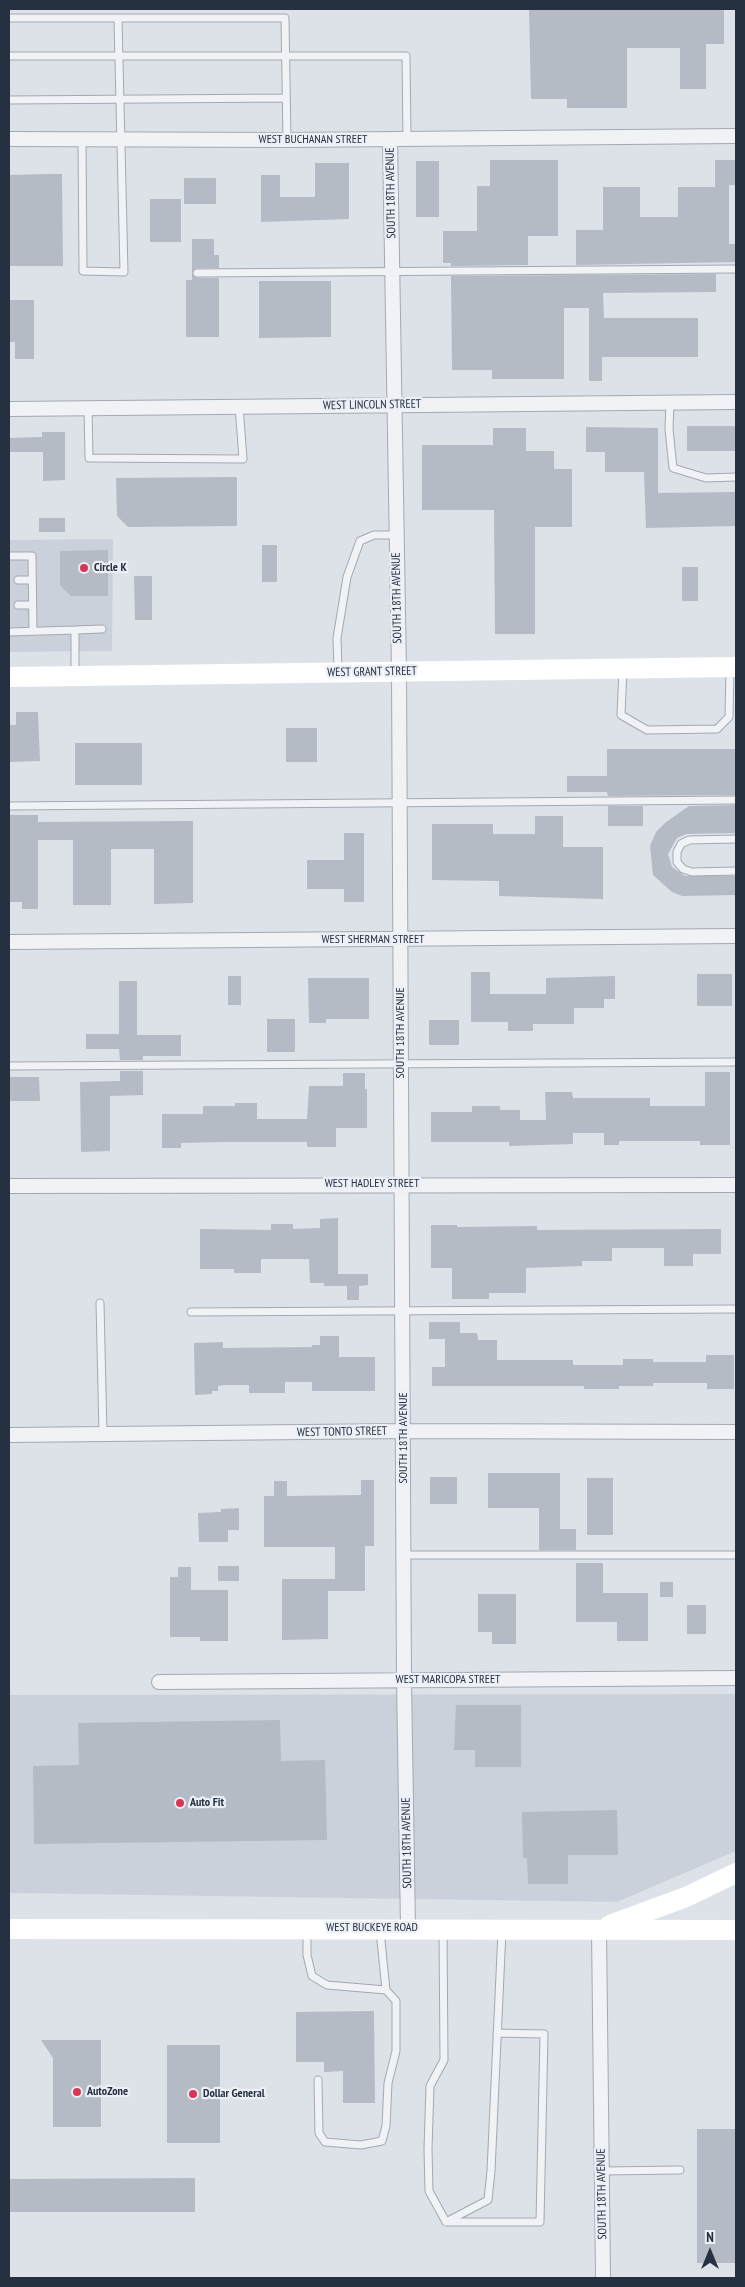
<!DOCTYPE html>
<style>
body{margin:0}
#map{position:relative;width:745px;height:2287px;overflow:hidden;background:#dde2e8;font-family:"PT Sans Narrow",sans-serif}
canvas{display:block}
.frame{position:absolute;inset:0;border:10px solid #253040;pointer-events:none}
.north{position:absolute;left:685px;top:2227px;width:50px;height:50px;-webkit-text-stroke:4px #ecf0f6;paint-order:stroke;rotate:0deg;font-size:14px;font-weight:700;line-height:20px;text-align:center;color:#253040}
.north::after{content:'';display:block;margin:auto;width:18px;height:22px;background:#253040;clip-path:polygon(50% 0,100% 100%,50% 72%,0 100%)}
</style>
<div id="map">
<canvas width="745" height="2287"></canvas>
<div class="frame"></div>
<div class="north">N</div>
</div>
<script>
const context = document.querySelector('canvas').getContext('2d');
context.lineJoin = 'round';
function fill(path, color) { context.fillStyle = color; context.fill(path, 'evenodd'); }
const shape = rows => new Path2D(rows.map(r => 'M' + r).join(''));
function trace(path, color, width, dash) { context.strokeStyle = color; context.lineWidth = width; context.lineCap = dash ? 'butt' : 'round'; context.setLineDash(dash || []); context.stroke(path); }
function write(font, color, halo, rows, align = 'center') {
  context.font = font + ' "PT Sans Narrow",sans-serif'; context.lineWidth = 4.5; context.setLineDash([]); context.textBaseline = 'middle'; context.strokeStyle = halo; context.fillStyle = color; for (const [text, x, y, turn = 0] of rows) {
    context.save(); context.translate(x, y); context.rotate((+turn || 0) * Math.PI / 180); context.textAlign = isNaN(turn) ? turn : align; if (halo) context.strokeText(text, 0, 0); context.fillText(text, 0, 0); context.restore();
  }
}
const built = shape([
 [113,539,112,651,9,652,9,540],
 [736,1694,736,1851,617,1902,9,1893,9,1695]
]);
const building = shape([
 [529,9,724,9,724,44,706,44,706,89,680,89,680,48,627,48,627,108,567,108,567,99,531,99],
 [490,160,558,160,558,236,528,236,528,265,451,266,451,263,443,263,443,231,477,231,477,186,490,186],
 [715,160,736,160,736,185,729,185,729,244,736,244,736,262,576,265,576,230,603,230,603,187,640,187,640,217,678,217,678,187,715,187],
 [416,161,439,161,439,217,416,217],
 [315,163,349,163,349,219,261,222,261,175,280,175,280,197,315,197],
 [47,174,62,174,63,266,9,266,9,175],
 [184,178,216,178,216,204,184,204],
 [150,199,181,199,181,242,150,242],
 [192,239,214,239,214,255,219,255,219,268,196,268,192,273,197,278,219,278,219,337,186,337,186,280,192,280],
 [716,274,716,292,603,293,604,318,698,318,698,357,602,357,602,381,589,381,589,308,564,308,564,379,492,379,492,370,452,370,451,276],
 [259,281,331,281,331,337,259,338],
 [9,300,34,300,34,359,15,359,15,342,9,342],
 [687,426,736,426,736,451,687,451],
 [586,427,658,428,658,493,736,492,736,526,646,528,644,472,605,472,605,452,586,452],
 [493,428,526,428,526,451,554,451,554,469,572,469,572,527,535,527,535,634,495,634,494,510,422,510,422,445,493,445],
 [42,432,65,432,65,480,43,481,43,452,9,452,9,438,42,437],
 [237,477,237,526,128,527,117,516,116,478],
 [39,518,65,518,65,532,39,532],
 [262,545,277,545,277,582,262,582],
 [108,550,108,596,71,596,60,585,60,551],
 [682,567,698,567,698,601,682,601],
 [134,576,152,576,152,620,135,620],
 [16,712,38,712,40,761,9,762,9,725,16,725],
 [286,728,317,728,317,762,286,762],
 [75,743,142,743,142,785,75,785],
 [607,749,736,749,736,795,608,796,607,792,567,792,567,776,607,776],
 [736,805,736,833,686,834,677,838,668,854,672,867,685,876,736,876,736,895,682,896,672,892,653,875,650,846,656,832,666,822,689,806],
 [608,806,643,806,643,826,608,826],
 [9,815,38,815,38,822,193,821,193,903,154,904,154,849,111,849,111,905,73,905,73,840,38,840,38,909,22,909,22,902,9,902],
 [535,816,563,816,563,847,603,847,603,899,499,896,499,881,432,880,432,824,493,824,493,834,535,834],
 [344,833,364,833,364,902,344,902,344,889,307,889,307,860,344,860],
 [471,972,490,972,490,994,546,994,546,978,615,976,615,999,604,999,604,1008,574,1008,574,1024,533,1024,533,1031,508,1031,508,1022,471,1022],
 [697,974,732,974,732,1006,697,1006],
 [228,976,241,976,241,1005,228,1005],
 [308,978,369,978,369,1019,326,1019,326,1023,309,1023],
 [119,981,137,981,137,1035,181,1035,181,1056,143,1056,143,1060,120,1060,119,1049,86,1049,86,1034,119,1034],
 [267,1019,295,1019,295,1052,267,1052],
 [429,1020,459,1020,459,1045,429,1045],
 [120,1071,143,1071,143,1095,110,1096,110,1151,81,1152,80,1082,120,1081],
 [705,1072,730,1072,730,1145,700,1145,700,1141,619,1141,619,1145,604,1145,604,1133,573,1133,573,1144,509,1146,509,1142,431,1142,431,1112,472,1112,472,1106,500,1106,500,1110,520,1110,520,1120,546,1120,545,1092,572,1092,573,1098,650,1098,650,1106,705,1106],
 [343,1073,365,1073,365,1089,367,1089,367,1128,336,1128,336,1147,307,1147,307,1142,222,1142,181,1143,181,1148,162,1148,162,1114,203,1114,203,1106,235,1106,235,1103,257,1103,257,1119,307,1119,309,1086,343,1086],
 [9,1077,39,1077,40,1101,9,1101],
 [338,1218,338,1274,368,1274,368,1285,359,1286,359,1300,347,1300,347,1286,324,1286,324,1283,310,1283,309,1259,261,1259,261,1273,234,1273,234,1269,200,1269,200,1229,271,1230,271,1224,293,1224,293,1229,320,1228,320,1219],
 [431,1225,457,1225,457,1227,537,1226,537,1230,721,1229,721,1254,693,1254,693,1266,664,1266,664,1248,612,1248,612,1261,582,1261,582,1266,526,1268,526,1293,489,1293,489,1299,452,1299,452,1268,431,1268],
 [429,1322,460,1322,460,1333,477,1333,478,1340,497,1340,497,1360,573,1360,573,1365,623,1365,623,1359,653,1359,653,1362,706,1362,706,1355,734,1355,734,1389,707,1389,707,1383,653,1383,653,1386,619,1386,619,1389,584,1389,584,1386,432,1386,432,1367,445,1367,445,1339,429,1339],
 [320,1336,339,1336,339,1357,375,1357,375,1391,312,1391,312,1382,285,1382,285,1393,249,1393,249,1385,224,1385,218,1386,218,1391,212,1391,212,1394,195,1395,194,1343,223,1342,223,1348,312,1347,312,1345,320,1345],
 [488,1473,560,1473,560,1529,576,1529,576,1550,539,1550,539,1508,488,1508],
 [430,1477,457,1477,457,1504,430,1504],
 [587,1478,613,1478,613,1535,587,1535],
 [361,1480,374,1480,374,1546,365,1546,365,1591,328,1591,328,1639,282,1640,282,1579,335,1579,335,1547,264,1547,264,1496,274,1496,274,1481,287,1481,287,1496,361,1495],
 [239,1508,239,1530,228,1530,228,1542,199,1542,198,1513,221,1512,221,1509],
 [576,1563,603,1563,603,1593,648,1593,648,1641,617,1641,617,1622,576,1622],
 [218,1566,239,1566,239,1581,218,1581],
 [178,1567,191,1567,191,1590,228,1590,228,1641,200,1641,200,1637,170,1637,170,1577,178,1577],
 [660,1582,673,1582,673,1597,660,1597],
 [478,1594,516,1594,516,1644,492,1644,492,1632,478,1632],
 [687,1605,706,1605,706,1634,687,1634],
 [456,1705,521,1705,521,1767,475,1767,475,1750,454,1750],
 [280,1720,281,1761,325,1760,327,1840,34,1844,33,1766,79,1765,78,1723],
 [617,1810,618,1855,568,1855,568,1884,528,1884,527,1858,523,1858,522,1812],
 [374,2011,375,2103,343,2103,343,2071,324,2072,324,2062,296,2062,296,2012],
 [41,2040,101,2040,101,2127,53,2127,53,2058],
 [167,2045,220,2045,220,2143,167,2143],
 [697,2129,736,2129,736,2263,697,2263],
 [195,2178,195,2212,9,2212,9,2179]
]);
const lane = shape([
 [9,18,285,18,287,140],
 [9,56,406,56,407,139],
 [9,100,286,98],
 [82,140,83,271,124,272,118,19],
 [197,273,736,269],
 [670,403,669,429,673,468,706,478,736,477],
 [88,408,89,458,243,459,239,406],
 [9,556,32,556,33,631],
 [18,580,32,580],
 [18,605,32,605],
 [75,630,102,629],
 [9,632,75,630,75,675],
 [623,669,621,715,647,730,717,729,729,717,730,670],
 [338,670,337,638,347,577,360,541,374,535,396,535],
 [9,806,736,800],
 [736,839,689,840,681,844,677,852,677,862,683,869,692,872,736,871],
 [9,1066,736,1062],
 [100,1303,103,1435],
 [191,1312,736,1309],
 [404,1555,736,1555],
 [307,1931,307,1955,312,1976,327,1985,386,1990],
 [443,1931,444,2060,430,2086,428,2149,429,2191,446,2222,488,2200,491,2171,502,1931],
 [318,2080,319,2133,325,2142,361,2145,382,2141,386,2126,388,2083,396,2051,396,2001,386,1990,380,1931],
 [602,2171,680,2170],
 [449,2222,540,2222,544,2034,497,2033]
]);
const street = shape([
 [9,139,287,140,736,136],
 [390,139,399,671,404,1680,408,1928],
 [9,409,736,402],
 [9,942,736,936],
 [9,1186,736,1185],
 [9,1435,404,1431,736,1432],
 [159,1682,736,1678],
 [599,1929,603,2278]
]);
const secondary = shape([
 [9,677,736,667],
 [610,1925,686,1897,736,1873],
 [9,1929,736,1930]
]);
const markers = [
 [84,568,5,"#d83654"],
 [180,1803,5,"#d83654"],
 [77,2092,5,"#d83654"],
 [193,2094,5,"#d83654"]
];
const streetNames = [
 ["WEST BUCHANAN STREET",313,140],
 ["SOUTH 18TH AVENUE",391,193,-91],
 ["WEST LINCOLN STREET",372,405,-1],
 ["SOUTH 18TH AVENUE",397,598,-91],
 ["WEST GRANT STREET",372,672,-1],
 ["WEST SHERMAN STREET",373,940],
 ["SOUTH 18TH AVENUE",401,1033,-90],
 ["WEST HADLEY STREET",372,1184],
 ["WEST TONTO STREET",342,1432,-1],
 ["SOUTH 18TH AVENUE",404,1438,-90],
 ["WEST MARICOPA STREET",448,1680],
 ["SOUTH 18TH AVENUE",407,1843,-91],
 ["WEST BUCKEYE ROAD",372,1928],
 ["SOUTH 18TH AVENUE",602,2194,-91]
];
const poiNames = [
 ["Circle K",94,568],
 ["Auto Fit",190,1803],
 ["AutoZone",87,2092],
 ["Dollar General",203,2094]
];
fill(built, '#cbd1da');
fill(building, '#b4bbc5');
trace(lane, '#a2a9b2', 9);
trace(street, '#a2a9b2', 16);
trace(lane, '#f0f2f6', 7);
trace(street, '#f0f2f6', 14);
trace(secondary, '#fff', 20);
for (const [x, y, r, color] of markers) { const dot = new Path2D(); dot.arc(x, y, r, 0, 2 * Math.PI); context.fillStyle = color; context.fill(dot); trace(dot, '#ecf0f6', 2); }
write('12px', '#253040', '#ecf0f6', streetNames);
write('bold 12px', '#253040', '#ecf0f6', poiNames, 'left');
</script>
